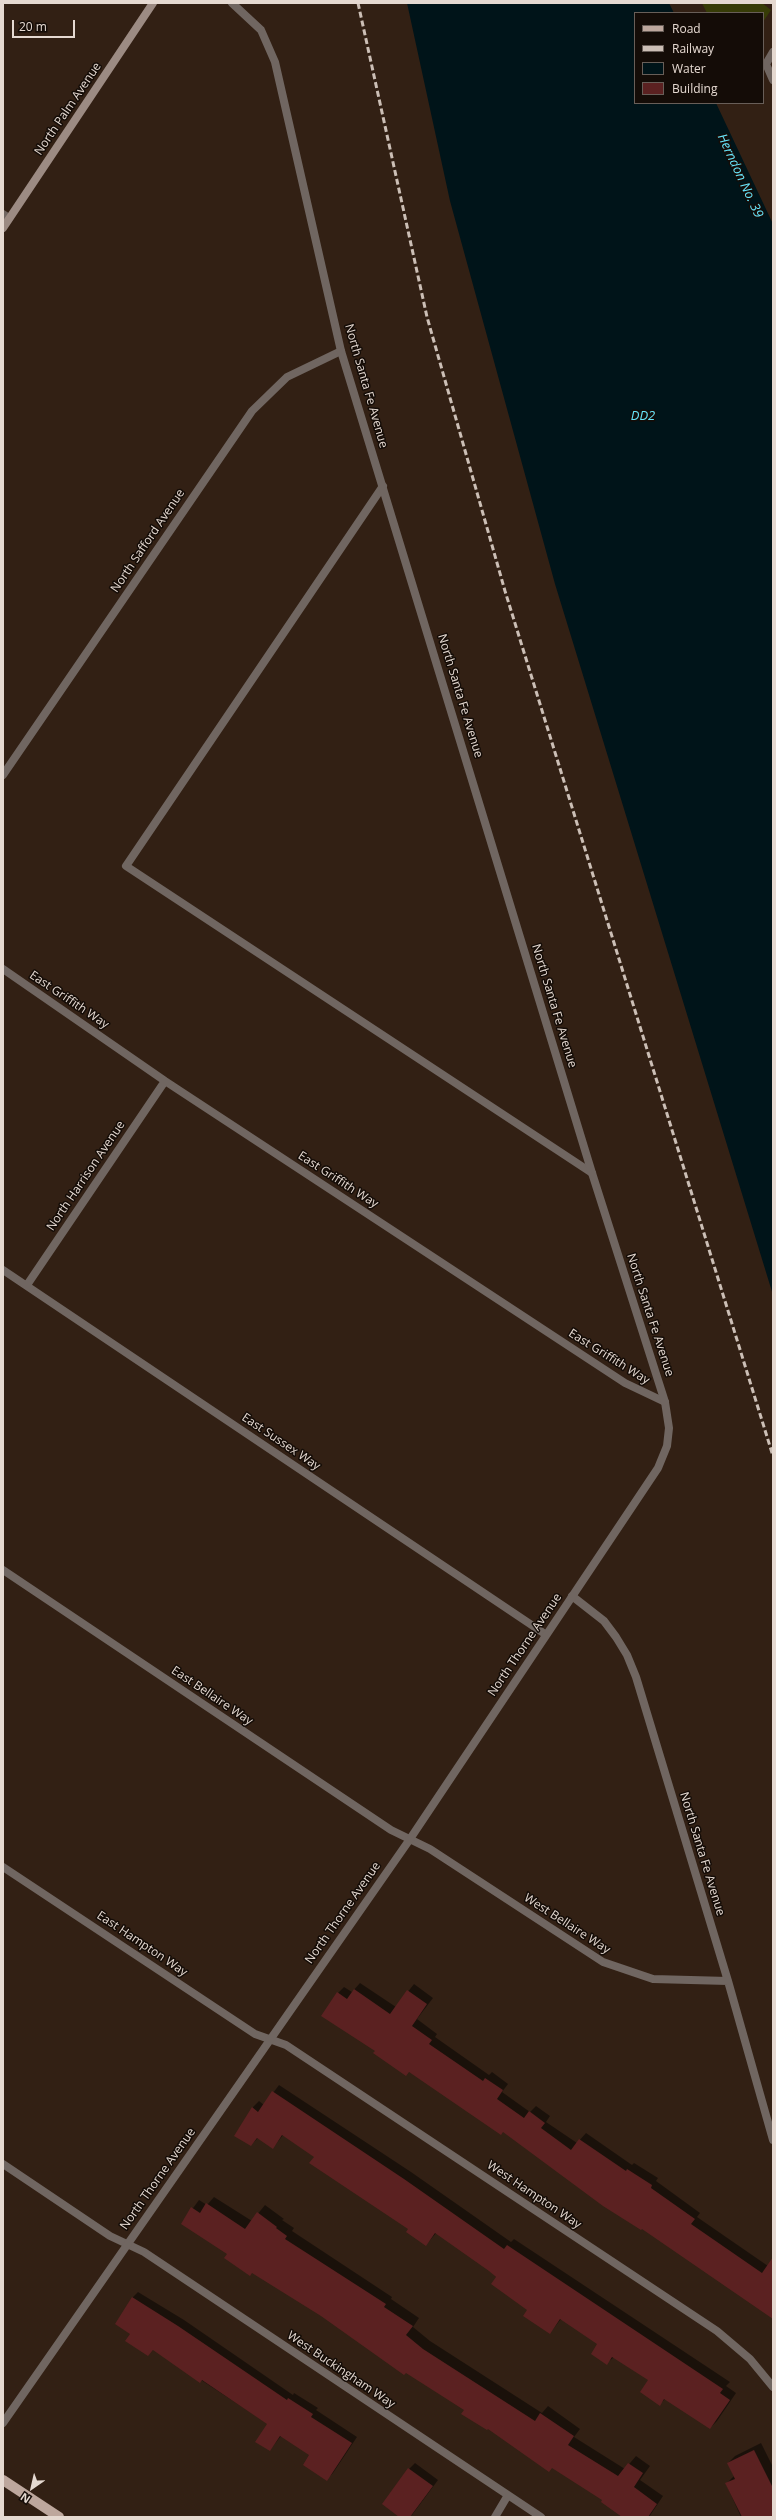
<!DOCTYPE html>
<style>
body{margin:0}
#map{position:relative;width:776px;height:2520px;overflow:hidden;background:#322014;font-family:"Open Sans",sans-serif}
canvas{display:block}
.frame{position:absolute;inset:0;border:4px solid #e5d9d1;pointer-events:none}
.legend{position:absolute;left:634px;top:12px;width:130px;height:92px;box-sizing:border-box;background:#140c07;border:1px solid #685e58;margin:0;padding:5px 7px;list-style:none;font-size:12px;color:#e5d9d1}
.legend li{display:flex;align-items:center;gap:8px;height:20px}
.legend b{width:20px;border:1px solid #685e58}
.north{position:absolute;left:12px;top:2468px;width:40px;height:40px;-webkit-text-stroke:3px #140c07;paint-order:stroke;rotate:214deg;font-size:11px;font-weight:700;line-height:16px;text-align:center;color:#e5d9d1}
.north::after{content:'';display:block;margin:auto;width:14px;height:18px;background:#e5d9d1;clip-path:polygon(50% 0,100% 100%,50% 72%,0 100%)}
.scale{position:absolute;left:12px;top:20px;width:63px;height:18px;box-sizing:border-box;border:2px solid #e5d9d1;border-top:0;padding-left:5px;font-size:12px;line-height:14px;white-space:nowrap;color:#e5d9d1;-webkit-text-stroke:3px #140c07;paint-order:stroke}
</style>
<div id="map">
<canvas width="776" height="2520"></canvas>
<div class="frame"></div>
<ul class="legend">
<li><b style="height:5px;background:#bda79d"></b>Road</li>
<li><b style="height:5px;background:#ccbfb6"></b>Railway</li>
<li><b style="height:11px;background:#001419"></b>Water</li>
<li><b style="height:11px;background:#5b2121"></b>Building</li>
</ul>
<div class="north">N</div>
<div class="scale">20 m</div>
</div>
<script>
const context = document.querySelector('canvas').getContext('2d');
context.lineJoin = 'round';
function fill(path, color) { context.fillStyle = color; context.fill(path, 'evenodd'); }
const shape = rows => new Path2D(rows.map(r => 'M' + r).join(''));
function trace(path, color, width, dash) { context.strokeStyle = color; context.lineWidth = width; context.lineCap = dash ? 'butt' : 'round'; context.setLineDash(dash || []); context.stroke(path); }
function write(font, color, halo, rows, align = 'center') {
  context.font = font + ' "Open Sans",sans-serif'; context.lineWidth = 3; context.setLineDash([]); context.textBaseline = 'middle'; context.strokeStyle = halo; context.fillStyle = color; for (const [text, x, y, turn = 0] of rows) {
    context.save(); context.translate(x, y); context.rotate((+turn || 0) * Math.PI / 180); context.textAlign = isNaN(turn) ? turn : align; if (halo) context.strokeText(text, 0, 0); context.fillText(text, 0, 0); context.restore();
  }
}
const green = shape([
 [702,3,762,3,771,10,763,22,763,13,707,13]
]);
const water = shape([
 [407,3,669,3,674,13,635,13,635,103,716,103,773,224,773,1295,555,584,450,201]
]);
const shadow = shape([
 [360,1983,396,2007,414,1984,433,1998,417,2019,437,2034,435,2037,489,2075,492,2072,508,2084,502,2092,530,2112,536,2106,550,2116,546,2122,577,2143,586,2133,632,2165,634,2163,658,2178,656,2181,700,2213,697,2217,768,2266,773,2260,773,2318,503,2131,376,2051,338,1993,344,1987,352,1992],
 [279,2085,411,2172,511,2242,514,2239,730,2382,726,2386,736,2393,717,2421,710,2428,666,2398,660,2404,649,2380,614,2357,607,2363,599,2344,561,2319,550,2333,489,2270,437,2232,426,2245,410,2229,315,2156,283,2135,273,2148,258,2138,251,2145,252,2108,259,2101,264,2105],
 [214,2197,252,2221,265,2205,284,2219,282,2220,294,2228,292,2231,392,2297,391,2299,419,2318,413,2327,430,2341,542,2413,548,2406,580,2429,574,2437,625,2469,636,2456,650,2466,640,2480,663,2496,649,2517,624,2517,604,2499,182,2223,199,2200,207,2205],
 [138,2292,184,2320,293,2395,294,2393,318,2408,316,2410,357,2437,333,2473,327,2479,311,2455,281,2436,270,2450,268,2424,154,2349,148,2355,132,2333,132,2298],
 [761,2443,773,2467,773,2517,741,2517,726,2484,734,2476,728,2463,735,2456],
 [415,2463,438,2480,412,2515,401,2517,409,2469]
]);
const building = shape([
 [354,1989,390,2014,407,1990,427,2004,412,2026,432,2040,429,2044,483,2081,485,2078,503,2090,497,2099,524,2118,529,2111,545,2123,541,2128,571,2150,579,2139,626,2171,627,2169,652,2185,651,2188,695,2219,691,2224,762,2273,773,2257,773,2319,642,2229,641,2230,603,2206,503,2132,501,2135,409,2072,406,2076,373,2053,375,2051,321,2016,337,1992,347,1999],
 [272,2091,404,2179,504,2249,507,2245,723,2389,720,2393,730,2400,710,2429,664,2399,660,2406,640,2392,648,2380,612,2357,607,2365,591,2354,597,2344,560,2319,550,2334,523,2316,527,2310,491,2284,496,2277,489,2271,435,2233,426,2246,406,2232,408,2229,309,2163,314,2157,282,2135,273,2149,257,2138,251,2146,234,2136,252,2107,258,2112],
 [206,2203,245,2229,257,2212,277,2227,276,2228,287,2236,285,2239,386,2304,384,2307,413,2326,406,2335,423,2349,535,2421,540,2413,574,2436,568,2445,618,2476,628,2463,643,2473,634,2487,657,2504,648,2517,622,2517,601,2502,602,2500,552,2468,549,2472,488,2429,487,2430,461,2414,464,2410,406,2373,404,2375,321,2316,252,2273,250,2276,224,2258,227,2254,181,2224,191,2207,200,2213],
 [132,2297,178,2326,287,2400,288,2398,313,2414,311,2417,352,2443,327,2481,303,2465,309,2455,280,2436,270,2451,255,2442,267,2424,202,2380,200,2383,153,2350,148,2356,125,2341,130,2334,115,2324],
 [754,2450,773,2488,773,2517,742,2517,725,2483,735,2479,727,2463],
 [408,2468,433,2486,410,2517,399,2517,382,2504]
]);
const service = shape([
 [773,52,766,64,773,80],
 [383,486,126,866,592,1173]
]);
const minor = shape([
 [3,214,9,218],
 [3,775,252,411,287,377,341,351],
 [3,969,165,1081,625,1383,665,1402],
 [3,1270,545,1634],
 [27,1285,165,1081],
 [3,1570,391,1830,430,1849,603,1962,653,1979,728,1981],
 [572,1596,604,1621,616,1637,627,1655,636,1677,728,1981,773,2140],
 [3,1867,255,2034,286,2045,717,2331,750,2359,773,2387],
 [3,2164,110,2236,144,2252,541,2517],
 [495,2517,508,2495]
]);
const tertiary = shape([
 [3,2423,410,1839,658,1468,667,1446,669,1428,665,1402,592,1173,341,351,275,62,261,30,232,3]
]);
const secondary = shape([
 [3,228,153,3]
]);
const primary = shape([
 [3,2480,59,2517]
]);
const rail = shape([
 [358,3,427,317,505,591,773,1456]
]);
const streetNames = [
 ["North Palm Avenue",68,109,-56],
 ["North Santa Fe Avenue",366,386,74],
 ["North Safford Avenue",148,541,-56],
 ["North Santa Fe Avenue",460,696,73],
 ["East Griffith Way",69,1000,34],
 ["North Santa Fe Avenue",554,1006,73],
 ["North Harrison Avenue",86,1176,-56],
 ["East Griffith Way",338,1180,33],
 ["North Santa Fe Avenue",650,1315,72],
 ["East Griffith Way",609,1357,32],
 ["East Sussex Way",281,1442,34],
 ["North Thorne Avenue",525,1645,-56],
 ["East Bellaire Way",212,1696,34],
 ["North Santa Fe Avenue",702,1854,73],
 ["North Thorne Avenue",343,1913,-55],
 ["West Bellaire Way",567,1924,33],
 ["East Hampton Way",142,1944,34],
 ["North Thorne Avenue",158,2179,-55],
 ["West Hampton Way",534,2195,34],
 ["West Buckingham Way",341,2370,34]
];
const waterNames = [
 ["Herndon No. 39",740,176,65],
 ["DD2",643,416]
];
fill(green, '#373c07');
fill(water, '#001419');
fill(shadow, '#0007');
fill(building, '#5b2121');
trace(service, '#706661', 8);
trace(minor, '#706661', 8);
trace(tertiary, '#706661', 8);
trace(secondary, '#9c8b83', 8);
trace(primary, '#bda79d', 10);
trace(rail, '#ccbfb6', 3, [6, 3]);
write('12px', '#e5d9d1', '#140c07', streetNames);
write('italic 13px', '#66e4fa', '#140c07', waterNames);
</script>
